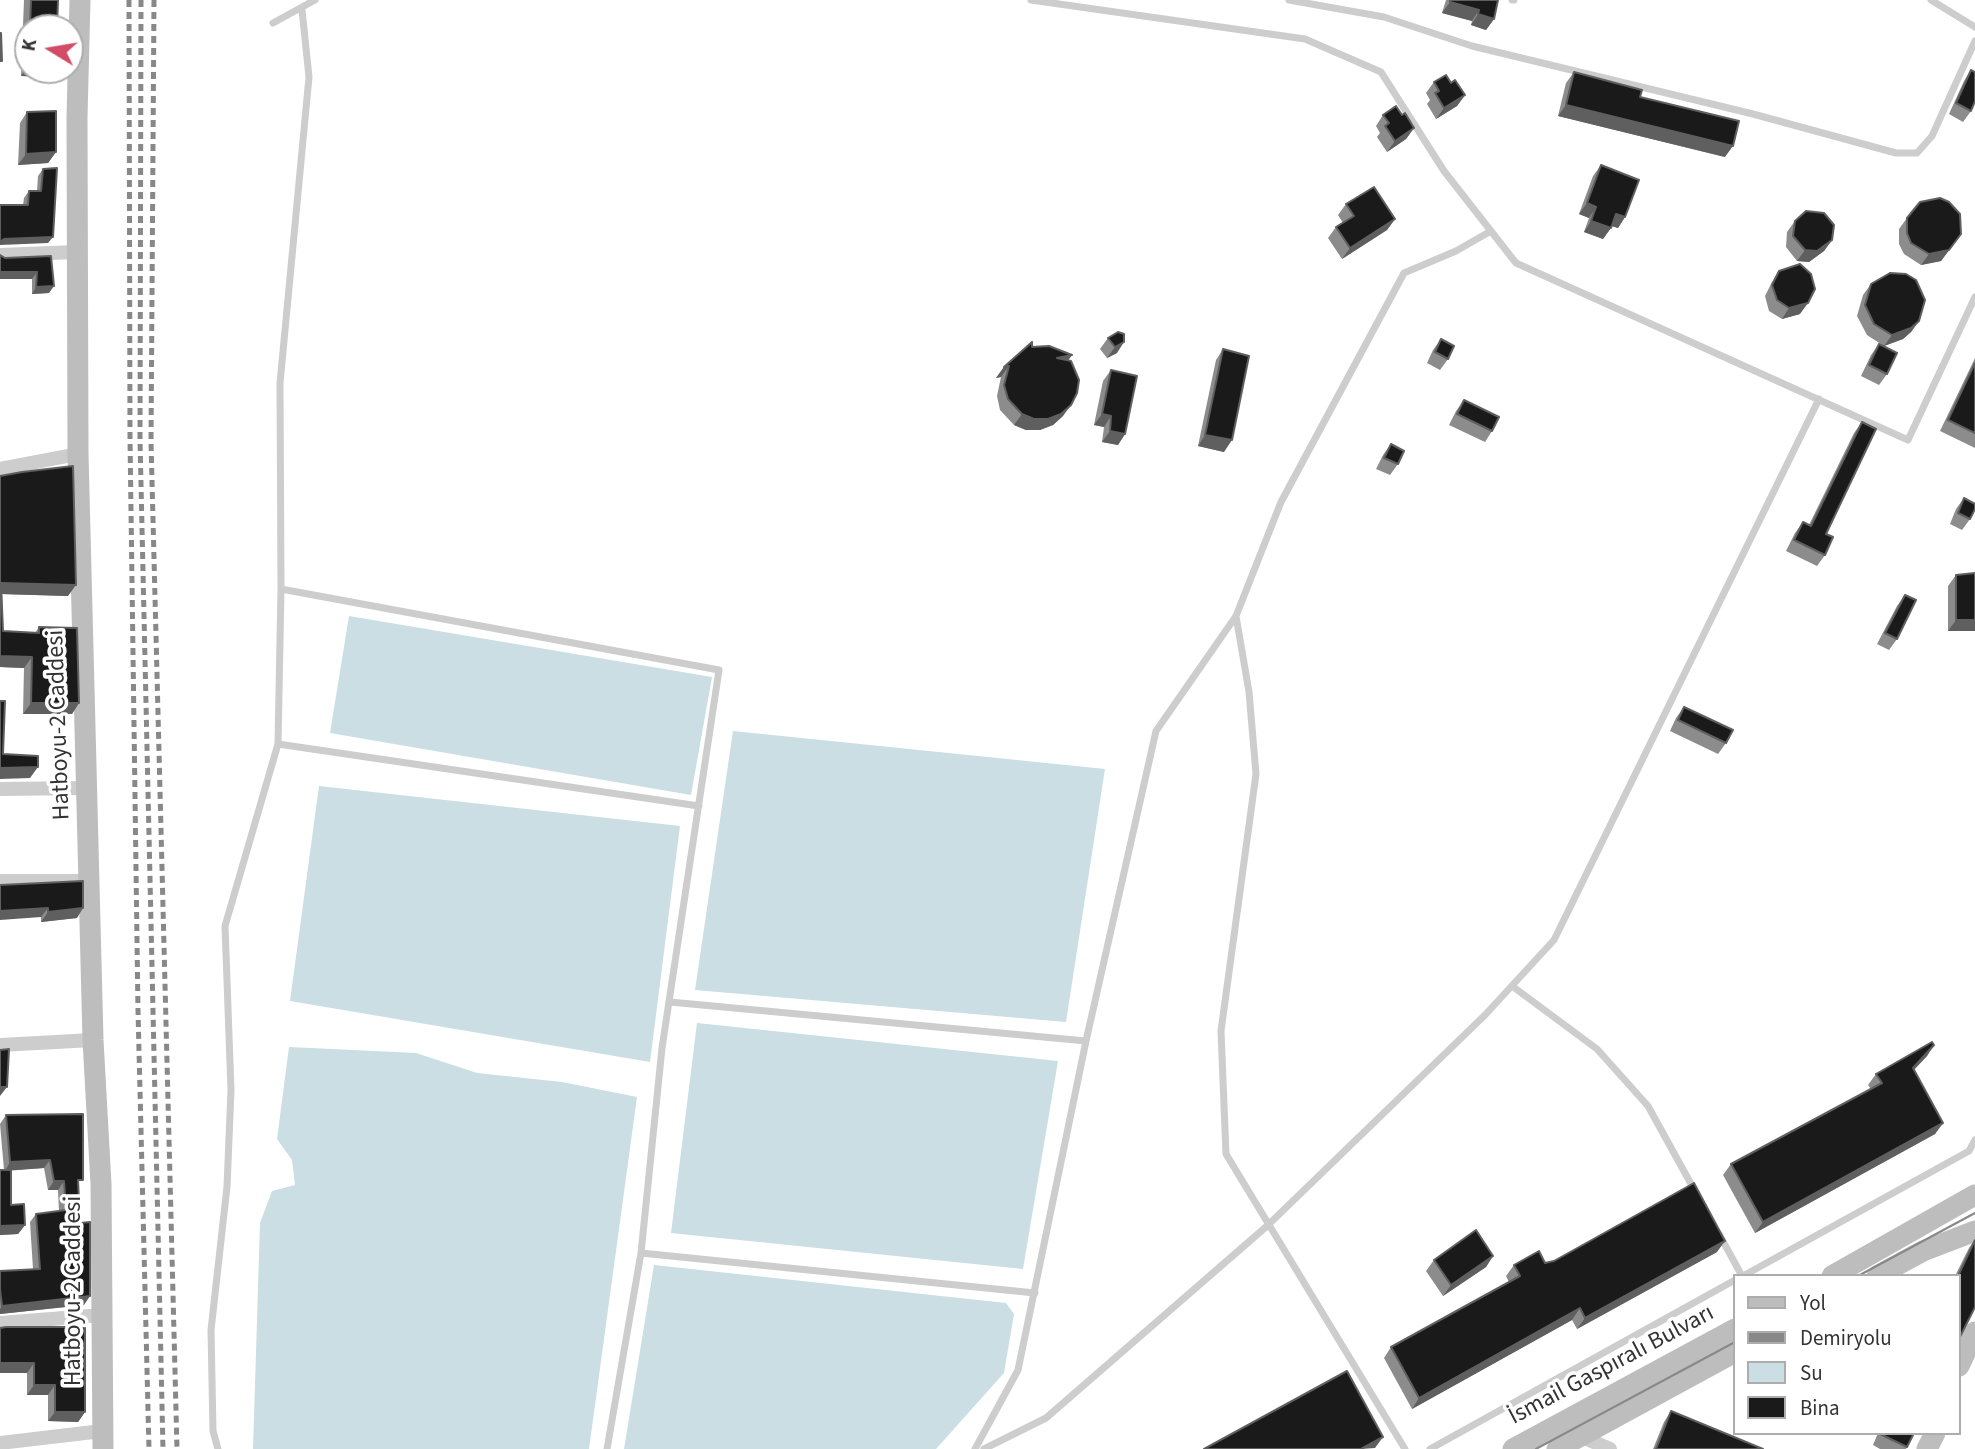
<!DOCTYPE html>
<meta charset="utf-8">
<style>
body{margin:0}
#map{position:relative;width:1975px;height:1449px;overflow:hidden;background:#fff;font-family:"Source Sans 3",sans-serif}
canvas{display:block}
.legend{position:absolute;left:1733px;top:1274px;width:228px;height:161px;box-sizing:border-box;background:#fff;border:2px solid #adadad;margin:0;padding:9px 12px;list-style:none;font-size:21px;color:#333}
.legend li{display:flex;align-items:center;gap:14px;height:35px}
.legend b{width:35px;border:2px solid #adadad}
.north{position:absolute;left:14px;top:14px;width:70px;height:70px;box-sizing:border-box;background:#fff;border:2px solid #adadad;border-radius:50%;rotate:281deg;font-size:19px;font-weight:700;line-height:28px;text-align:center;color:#333}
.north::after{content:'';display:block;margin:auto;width:24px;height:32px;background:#d24c68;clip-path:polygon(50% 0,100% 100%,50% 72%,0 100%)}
</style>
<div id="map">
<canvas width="1975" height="1449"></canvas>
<ul class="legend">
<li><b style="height:9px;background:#bdbdbd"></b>Yol</li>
<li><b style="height:9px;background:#888"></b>Demiryolu</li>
<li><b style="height:19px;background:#cadee4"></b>Su</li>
<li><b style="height:19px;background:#1a1a1a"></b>Bina</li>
</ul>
<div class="north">K</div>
</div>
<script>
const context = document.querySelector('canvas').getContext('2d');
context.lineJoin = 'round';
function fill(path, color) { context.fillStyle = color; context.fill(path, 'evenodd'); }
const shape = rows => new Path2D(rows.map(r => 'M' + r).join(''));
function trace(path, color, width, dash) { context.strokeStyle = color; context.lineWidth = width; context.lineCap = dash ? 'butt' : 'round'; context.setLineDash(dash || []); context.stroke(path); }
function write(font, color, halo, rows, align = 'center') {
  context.font = font + ' "Source Sans 3",sans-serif'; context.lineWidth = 7; context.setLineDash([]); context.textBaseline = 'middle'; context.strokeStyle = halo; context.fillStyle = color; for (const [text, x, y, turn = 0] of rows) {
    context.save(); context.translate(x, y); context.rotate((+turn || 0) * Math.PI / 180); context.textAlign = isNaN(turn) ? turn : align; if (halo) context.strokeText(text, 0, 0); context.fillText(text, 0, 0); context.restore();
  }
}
const water = shape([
 [349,616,712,677,691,795,330,733],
 [733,731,1105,769,1066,1022,695,990],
 [319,786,680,826,650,1062,290,1001],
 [697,1023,1058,1061,1023,1269,671,1233],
 [289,1047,416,1053,477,1073,562,1082,637,1097,589,1449,253,1449,260,1223,272,1191,295,1185,292,1160,277,1139],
 [654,1265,1006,1303,1014,1314,1004,1373,936,1449,624,1449]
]);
const service = shape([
 [1031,0,1305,39,1381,72,1444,171,1516,263,1908,440,1975,297],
 [1289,0,1384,17,1472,46,1753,114,1896,153,1917,153,1932,136,1975,41],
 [1512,0,1514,0],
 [1931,0,1975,27],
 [302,10,309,77,280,383,281,589,278,744,699,806],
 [273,23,315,0],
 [281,589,719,670,662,1048,641,1253,607,1449],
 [1236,616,1249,692,1256,774,1221,1031,1226,1154,1405,1449],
 [1512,986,1597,1049,1648,1106,1696,1193],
 [670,1002,1086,1041],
 [1719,1234,1742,1276],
 [641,1253,1035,1293],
 [1743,1276,1969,1151,1975,1140],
 [218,1449,213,1431,211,1330,227,1187,231,1090,225,926,278,744],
 [975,1449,1018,1370,1086,1041,1156,731,1236,616,1281,502,1404,273,1456,251,1491,231],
 [984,1449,1046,1418,1267,1226,1485,1015,1554,940,1819,399],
 [1430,1449,1735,1280]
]);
const minor = shape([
 [0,255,76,252],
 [0,469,78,454],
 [0,789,88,788],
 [0,881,91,881],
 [0,1045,93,1040],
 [0,1323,102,1315],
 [1580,1436,1610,1449],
 [0,1443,102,1431]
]);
const secondary = shape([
 [80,0,77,117,78,454,93,1040,101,1184,103,1449],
 [1832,1276,1975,1195],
 [1877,1276,1923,1251,1975,1231],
 [1959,1366,1975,1332],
 [1513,1449,1735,1329],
 [1557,1449,1735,1352],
 [1927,1449,1935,1433]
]);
const tram = shape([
 [1858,1276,1975,1213],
 [1536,1449,1735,1342]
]);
const rail = shape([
 [129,0,130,438,138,1011,149,1449],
 [141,0,140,440,163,1449],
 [154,0,151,442,177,1449]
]);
const wall = shape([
 [24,0,58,0,57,28,28,28,28,70,53,70,48,77,21,76],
 [1446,0,1498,0,1494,19,1486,30,1471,25,1472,21,1442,13],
 [1971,70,1971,111,1963,122,1949,114,1964,81],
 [1574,72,1640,97,1725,157,1558,116,1566,83],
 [1434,82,1451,83,1465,95,1457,106,1436,119,1427,104,1430,100,1426,93],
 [27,112,56,152,48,163,18,165,20,123],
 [1383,115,1402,115,1414,128,1406,139,1387,152,1377,137,1380,133,1376,126],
 [1601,165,1625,217,1618,228,1612,226,1603,239,1584,232,1589,218,1579,214,1593,176],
 [43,169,48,243,23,205,24,198,29,191,37,191,38,176],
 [1346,204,1395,219,1387,230,1342,259,1328,238,1336,227,1343,223,1338,215],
 [1907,218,1953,245,1941,261,1921,265,1904,254,1899,244,1899,229],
 [1795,221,1832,240,1824,251,1809,262,1797,261,1786,247,1787,232],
 [0,255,5,258,51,256,49,293,32,294,32,279,0,279],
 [1779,271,1800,314,1782,319,1769,311,1765,296,1772,282],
 [1871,284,1919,321,1911,332,1903,339,1884,346,1867,335,1857,316,1863,295],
 [1118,332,1117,353,1107,358,1100,349,1108,338],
 [1441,339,1448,359,1440,370,1427,363,1433,350],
 [1879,344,1887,374,1879,385,1861,376,1871,355],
 [1032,347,1068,360,1063,416,1053,425,1040,430,1026,430,1014,425,1000,410,997,396,1001,377,996,378,1004,367],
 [1223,349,1224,452,1198,446,1216,360],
 [1975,358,1975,448,1940,431],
 [1111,370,1125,434,1118,445,1102,442,1104,427,1094,425,1103,381],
 [1464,400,1492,431,1485,442,1449,425,1456,411],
 [1862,422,1826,534,1825,555,1817,566,1786,551,1795,533,1803,522,1809,525,1854,433],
 [1391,444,1398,464,1390,475,1376,469,1383,455],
 [0,476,68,596,2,594,3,631,35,633,39,627,79,703,72,714,23,714,24,668,0,667],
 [1964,498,1970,519,1962,530,1950,524,1956,509],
 [1975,573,1975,631,1948,631,1948,586,1956,575],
 [1905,595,1897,639,1889,650,1877,644,1897,606],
 [1684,707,1726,743,1718,754,1670,731,1676,718],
 [0,885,77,918,41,922,41,917],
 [1934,1045,1927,1056,1914,1070,1943,1123,1935,1134,1755,1233,1723,1175,1731,1164,1871,1089,1868,1085,1876,1074],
 [6,1115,78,1188,84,1305,0,1314,0,1271,33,1269,30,1222,36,1214,59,1211,58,1190,48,1190,44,1168,11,1170,11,1205,25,1225,18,1234,0,1235,0,1170,4,1170,0,1124],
 [1975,1239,1959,1276,1955,1276,1969,1248],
 [1717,1252,1577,1329,1572,1320,1412,1409,1384,1358,1391,1347,1509,1282,1506,1276,1514,1265],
 [1493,1256,1486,1267,1443,1296,1426,1271,1434,1260],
 [0,1328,85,1412,78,1422,48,1421,48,1395,27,1395,27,1373,0,1373],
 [1671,1411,1763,1449,1653,1449,1664,1422],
 [1878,1433,1914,1433,1906,1449,1880,1449,1873,1445]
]);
const shadedWall = shape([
 [1450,2,1479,10,1472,21,1442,13],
 [1478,14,1494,19,1486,30,1471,25],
 [28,66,28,70,53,70,48,77,21,76],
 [1465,95,1457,106,1436,119,1444,108],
 [1566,105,1733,146,1725,157,1558,116],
 [1414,128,1406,139,1387,152,1395,141],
 [56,152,48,163,18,165,26,154],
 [1587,203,1596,207,1589,218,1579,214],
 [1616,214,1625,217,1618,228,1608,225],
 [1395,219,1387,230,1342,259,1350,248],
 [1591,221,1611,228,1603,239,1584,232],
 [1961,234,1941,261,1921,265,1929,254],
 [53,237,48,243,0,245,0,242,4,239],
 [1832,240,1824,251,1809,262,1797,261,1805,250],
 [0,272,37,272,32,279,0,279],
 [54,286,49,293,32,294,36,287],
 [1808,303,1800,314,1782,319,1789,308],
 [1919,321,1911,332,1903,339,1884,346,1892,335],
 [1124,342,1117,353,1107,358,1115,347],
 [1072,355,1064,366,1057,358],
 [1009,366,1001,377,996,378,1004,367],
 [1071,405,1063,416,1053,425,1040,430,1026,430,1014,425,1022,414],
 [1102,414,1111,416,1104,427,1094,425],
 [1110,431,1125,434,1118,445,1102,442],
 [1205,435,1232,440,1224,452,1198,446],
 [1,583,76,585,68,596,0,594],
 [1956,620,1975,620,1975,631,1948,631],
 [0,656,32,657,24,668,0,667],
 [31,703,79,703,72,714,23,714],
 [38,767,30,778,0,779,0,768],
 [48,908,41,917,0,920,0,911],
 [83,908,77,918,41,922,48,912],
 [1934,1045,1927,1056,1905,1079,1913,1068],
 [0,1087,7,1087,0,1096],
 [1943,1123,1935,1134,1755,1233,1763,1222],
 [50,1160,44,1168,5,1171,10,1162],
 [54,1181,64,1181,58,1190,48,1190],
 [25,1225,18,1234,0,1235,0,1226],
 [1725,1241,1717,1252,1577,1329,1585,1318],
 [1493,1256,1486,1267,1443,1296,1451,1285],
 [90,1296,84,1305,0,1314,0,1309,2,1306],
 [1580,1308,1572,1320,1412,1409,1419,1398],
 [0,1363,34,1363,27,1373,0,1373],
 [34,1385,55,1385,48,1395,27,1395],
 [55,1412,85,1412,78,1422,48,1421],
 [1383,1437,1375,1448,1361,1449]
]);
const building = shape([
 [31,0,58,0,57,28,30,28,31,0],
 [1450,0,1498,0,1494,19,1478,14,1479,10,1450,2,1450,0],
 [0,33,1,33,2,61,0,61,0,33],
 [1971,70,1975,72,1975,101,1971,111,1956,103,1971,70],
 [1574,72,1642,90,1640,97,1739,121,1733,146,1566,105,1574,72],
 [1446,75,1451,83,1455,80,1465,95,1444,108,1435,93,1439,91,1434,82,1446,75],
 [1396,106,1402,115,1405,113,1414,128,1395,141,1385,126,1389,123,1383,115,1396,106],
 [56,111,56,152,26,154,27,112,56,111],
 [1601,165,1639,180,1625,217,1616,214,1611,228,1591,221,1596,207,1587,203,1601,165],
 [57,168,53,237,4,239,0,242,0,205,28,205,29,191,41,191,43,169,57,168],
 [1374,187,1395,219,1350,248,1336,227,1354,216,1346,204,1374,187],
 [1940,198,1949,202,1960,214,1961,234,1949,250,1929,254,1911,243,1907,233,1907,218,1920,202,1940,198],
 [1806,211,1824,213,1834,225,1832,240,1817,251,1805,250,1793,236,1795,221,1806,211],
 [0,255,5,258,51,256,54,286,36,287,37,272,0,272,0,255],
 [1800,264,1811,274,1815,289,1808,303,1789,308,1777,300,1772,285,1779,271,1800,264],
 [1890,273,1906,274,1916,280,1925,300,1919,321,1911,328,1892,335,1874,324,1865,305,1871,284,1890,273],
 [1118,332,1124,334,1124,342,1115,347,1108,338,1118,332],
 [1441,339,1454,346,1448,359,1435,352,1441,339],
 [1032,342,1032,347,1049,346,1072,355,1057,358,1071,361,1079,380,1077,393,1071,405,1061,414,1048,419,1034,419,1022,414,1008,399,1004,385,1009,366,1004,367,1032,342],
 [1879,344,1897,353,1887,374,1869,365,1879,344],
 [1223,349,1249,356,1232,440,1205,435,1223,349],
 [1975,363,1975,433,1948,420,1975,363],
 [1111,370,1137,376,1125,434,1110,431,1111,416,1102,414,1111,370],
 [1464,400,1499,417,1492,431,1457,414,1464,400],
 [1862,422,1876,429,1826,534,1833,537,1825,555,1794,540,1803,522,1811,526,1862,422],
 [1391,444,1404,451,1398,464,1384,458,1391,444],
 [73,466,76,585,1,583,3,631,39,633,39,627,77,628,79,703,31,703,32,657,0,656,0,476,22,472,73,466],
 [1964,498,1975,504,1975,509,1970,519,1958,513,1964,498],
 [1975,573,1975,620,1956,620,1956,575,1975,573],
 [1905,595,1916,600,1897,639,1885,633,1905,595],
 [0,701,5,701,3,754,38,756,38,767,0,768,0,701],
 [1684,707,1733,730,1726,743,1678,720,1684,707],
 [83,881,83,908,48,912,48,908,0,911,0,885,83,881],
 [1932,1042,1934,1045,1913,1068,1943,1123,1763,1222,1731,1164,1882,1083,1876,1074,1932,1042],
 [9,1049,7,1087,0,1087,0,1050,9,1049],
 [83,1114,83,1180,78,1180,80,1223,90,1222,90,1296,2,1306,0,1289,0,1271,40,1269,36,1214,66,1210,64,1181,54,1181,50,1160,10,1162,6,1115,83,1114],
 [0,1170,11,1170,11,1205,24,1204,25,1225,0,1226,0,1170],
 [1694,1183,1725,1241,1585,1318,1580,1308,1419,1398,1391,1347,1520,1276,1514,1265,1539,1251,1545,1263,1554,1261,1694,1183],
 [1476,1230,1493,1256,1451,1285,1434,1260,1476,1230],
 [1975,1240,1975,1307,1959,1339,1959,1276,1958,1276,1975,1240],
 [6,1327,85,1327,85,1412,55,1412,55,1385,34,1385,34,1363,0,1363,0,1328,6,1327],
 [1347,1371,1383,1437,1361,1449,1204,1449,1347,1371],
 [1671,1411,1763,1449,1656,1449,1671,1411],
 [1881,1433,1914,1433,1907,1447,1880,1434,1881,1433]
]);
const streetNames = [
 ["Hatboyu-2 Caddesi",60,725,-92],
 ["Hatboyu-2 Caddesi",75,1291,-90],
 ["İsmail Gaspıralı Bulvarı",1612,1366,-28]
];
fill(water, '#cadee4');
trace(service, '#cdcdcd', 7);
trace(minor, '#cdcdcd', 14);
trace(secondary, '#bdbdbd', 21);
trace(tram, '#888', 2);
trace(rail, '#888', 5, [7, 5]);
fill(wall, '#8c8c8c');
fill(shadedWall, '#5f5f5f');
fill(building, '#1a1a1a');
trace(building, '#5f5f5f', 2);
write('24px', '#333', '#fff', streetNames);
</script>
